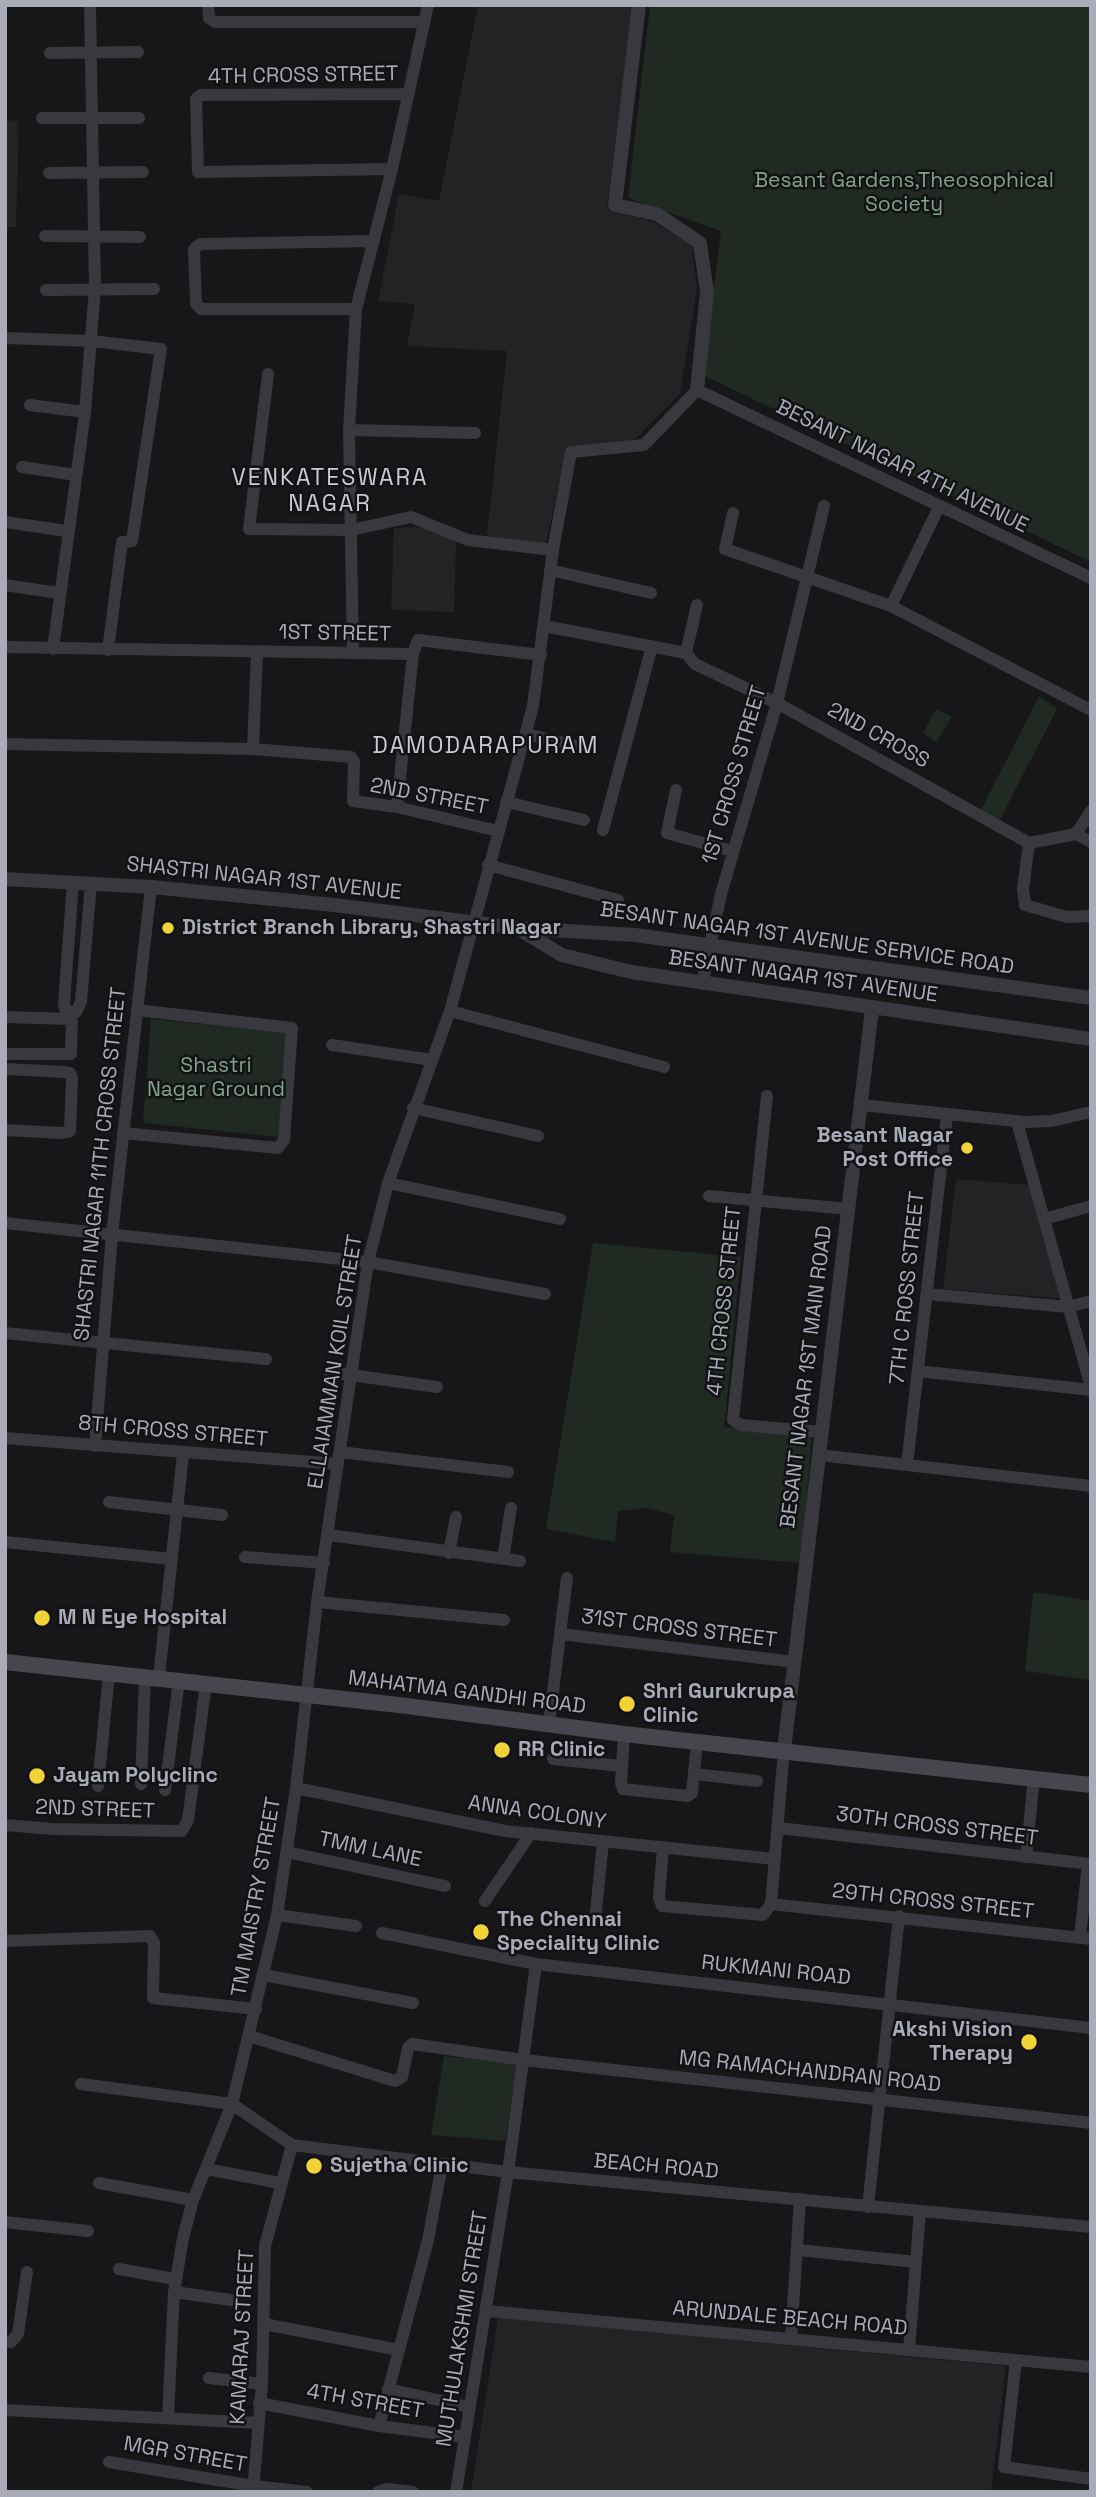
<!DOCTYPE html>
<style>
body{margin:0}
#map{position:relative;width:1096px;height:2497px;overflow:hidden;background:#171719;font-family:"Space Grotesk",sans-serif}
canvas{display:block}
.frame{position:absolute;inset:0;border:7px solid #a9abb9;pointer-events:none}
</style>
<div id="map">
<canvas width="1096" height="2497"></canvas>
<div class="frame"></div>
</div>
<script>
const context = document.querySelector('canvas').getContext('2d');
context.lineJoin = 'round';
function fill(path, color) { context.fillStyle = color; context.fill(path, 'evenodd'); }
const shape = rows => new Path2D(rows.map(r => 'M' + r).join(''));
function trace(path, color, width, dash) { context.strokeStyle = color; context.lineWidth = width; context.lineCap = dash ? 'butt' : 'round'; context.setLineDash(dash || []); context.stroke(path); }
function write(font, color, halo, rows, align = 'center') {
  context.font = font + ' "Space Grotesk",sans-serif'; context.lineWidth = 5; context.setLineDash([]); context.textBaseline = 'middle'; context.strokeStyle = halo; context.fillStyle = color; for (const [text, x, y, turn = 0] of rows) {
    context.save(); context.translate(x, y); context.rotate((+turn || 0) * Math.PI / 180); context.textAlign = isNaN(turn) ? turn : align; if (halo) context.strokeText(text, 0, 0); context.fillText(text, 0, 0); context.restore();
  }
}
const built = shape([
 [478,5,633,5,607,209,654,222,692,245,697,289,680,394,633,441,567,446,545,548,487,535,507,351,407,346,415,304,378,301,399,194,439,201],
 [5,120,19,121,16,227,5,227],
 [419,527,456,540,454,612,391,610,394,528],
 [956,1179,1029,1185,1067,1299,943,1289],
 [498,2318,1006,2366,991,2492,471,2492]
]);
const green = shape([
 [650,5,1091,5,1091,562,703,375,721,231,628,198],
 [1039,696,1057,709,999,821,981,810],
 [936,709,952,717,936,742,923,733],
 [151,1019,290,1033,278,1137,143,1123],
 [593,1243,741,1257,724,1427,812,1435,801,1563,670,1552,674,1515,646,1508,618,1511,615,1542,546,1529],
 [1033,1592,1091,1601,1091,1680,1025,1671],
 [444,2056,517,2064,505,2141,431,2135]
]);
const minor = shape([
 [208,5,209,18,215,22,424,22],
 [50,53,138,52],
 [42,118,139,118],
 [392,169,198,172,196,99,201,95,409,94],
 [49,173,143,172],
 [45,236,140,237],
 [46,290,154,289],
 [356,309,201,309,196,304,194,249,200,244,374,241],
 [5,338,92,341,161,349,132,541,122,542,108,650],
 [268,374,249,529,351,530,411,517,468,540,553,550],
 [30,405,85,412],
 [349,430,475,433],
 [22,467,76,475],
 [733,513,725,549,891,606,1091,710],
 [5,522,67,531],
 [550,570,651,593],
 [5,585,58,593],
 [697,605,686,653,695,664,777,703,1029,843,1076,834,1091,811],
 [891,606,939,507],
 [544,626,686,653],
 [5,647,413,654],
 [53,649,85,412,95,289,90,5],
 [353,652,349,430,356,309,392,169,428,5],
 [526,734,581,747],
 [5,744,253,749,351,757,354,761,353,801,397,807,498,831],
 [253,749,257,652],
 [676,790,667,833,732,851],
 [506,802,584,820],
 [397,807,413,654,418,640,541,655],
 [603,830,652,646],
 [1076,834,1091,842],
 [1029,843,1023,889,1025,905,1067,917,1091,916],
 [488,865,618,900],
 [702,984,721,894,777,703,824,506],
 [450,1011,664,1067],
 [72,1013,65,1009,64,1003,73,882],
 [5,1017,71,1019],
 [332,1045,432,1060],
 [5,1054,71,1054,72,1013,76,1012,81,1002,91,883],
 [5,1069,64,1072,70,1073,72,1078,70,1131,62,1133,5,1130],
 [767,1096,733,1420,741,1425,822,1432],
 [861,1105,1025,1122,1052,1121,1091,1112],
 [413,1108,538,1136],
 [1017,1122,1091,1387],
 [123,1133,278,1148,284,1140,292,1028,137,1010],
 [388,1183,560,1219],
 [709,1196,848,1209],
 [1044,1219,1091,1206],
 [5,1223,368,1262,545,1294],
 [927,1294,1068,1307,1091,1301],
 [5,1333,266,1359],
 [918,1371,1091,1390],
 [329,1372,437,1387],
 [5,1438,338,1464],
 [95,1446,112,1235,151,887],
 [340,1452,508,1472],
 [819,1455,1091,1486],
 [907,1465,947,1115],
 [109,1502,222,1515],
 [329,1535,520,1561],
 [5,1542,172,1559],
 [449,1553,456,1517],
 [245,1557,324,1563],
 [503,1559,511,1508],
 [317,1602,504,1620],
 [560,1634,795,1662],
 [159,1677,183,1454],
 [549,1724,567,1578],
 [624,1734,621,1783,623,1789,688,1796,692,1793,697,1742],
 [553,1759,621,1766],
 [694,1774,757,1781],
 [141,1784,145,1676],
 [98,1786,109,1673],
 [296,1788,505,1831,775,1859],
 [165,1790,179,1680],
 [5,1825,52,1829,182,1831,188,1820,206,1683],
 [779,1828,1091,1864],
 [663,1848,659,1898,662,1906,763,1915,771,1904,784,1750],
 [287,1852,445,1886],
 [1026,1857,1034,1778],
 [485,1901,531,1833],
 [771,1904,1091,1939],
 [277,1915,356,1926],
 [595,1921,603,1842],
 [382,1933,536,1964,1091,2028],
 [1080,1937,1088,1864],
 [5,1941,150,1936,154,1943,153,1998,256,2009],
 [264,1975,413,2003],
 [249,2036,395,2081,402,2077,408,2048,412,2044,524,2060,1091,2123],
 [81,2084,232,2104,292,2145,508,2172,1091,2227],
 [206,2169,280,2183],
 [99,2183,193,2200],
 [868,2207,899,1916],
 [5,2222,88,2231],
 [798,2250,916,2262],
 [119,2269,175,2279],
 [174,2292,231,2300],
 [487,2311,1091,2367],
 [264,2324,399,2350],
 [791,2339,800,2199],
 [5,2341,11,2342,18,2334,27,2272],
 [909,2350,920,2211],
 [1016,2360,1004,2467,1091,2479],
 [209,2378,262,2384],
 [388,2389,469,2407],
 [259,2403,379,2426,465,2437],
 [5,2410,258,2423],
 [168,2416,174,2292,183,2238,193,2200,232,2104,277,1915,296,1788,317,1602,368,1262,388,1183,450,1011,533,706,553,550,571,452,644,445,697,390,1091,578],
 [379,2426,428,2240,442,2165],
 [109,2462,254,2486,307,2492],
 [253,2492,262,2384,265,2246,292,2145],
 [378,2492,387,2489,413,2492],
 [456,2492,508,2172,536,1964]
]);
const tertiary = shape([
 [639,5,615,205,657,214,700,243,707,292,697,390],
 [5,879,151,887,334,905,518,928,635,935,1091,998],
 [519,929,562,955,631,972,1091,1039],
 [784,1750,872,1009]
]);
const secondary = shape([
 [5,1662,399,1705,624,1734,1091,1785]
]);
const markers = [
 [168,928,7,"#f0d337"],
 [967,1148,7,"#f0d337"],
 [42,1618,9,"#f0d337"],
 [627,1704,9,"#f0d337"],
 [502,1750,9,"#f0d337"],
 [37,1776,9,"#f0d337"],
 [481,1932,9,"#f0d337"],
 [1029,2042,9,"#f0d337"],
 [314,2166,9,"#f0d337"]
];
const streetNames = [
 ["4TH CROSS STREET",303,76,-1],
 ["BESANT NAGAR 4TH AVENUE",902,467,26],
 ["1ST STREET",335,634,1],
 ["2ND CROSS",878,736,29],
 ["1ST CROSS STREET",735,775,-74],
 ["2ND STREET",429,797,11],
 ["SHASTRI NAGAR 1ST AVENUE",264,879,6],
 ["BESANT NAGAR 1ST AVENUE SERVICE ROAD",807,939,8],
 ["BESANT NAGAR 1ST AVENUE",803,977,8],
 ["SHASTRI NAGAR 11TH CROSS STREET",101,1164,-84],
 ["7TH C ROSS STREET",908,1288,-84],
 ["4TH CROSS STREET",725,1301,-84],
 ["ELLAIAMMAN KOIL STREET",336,1362,-81],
 ["BESANT NAGAR 1ST MAIN ROAD",807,1377,-83],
 ["8TH CROSS STREET",173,1432,5],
 ["31ST CROSS STREET",679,1629,7],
 ["MAHATMA GANDHI ROAD",467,1693,7],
 ["2ND STREET",95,1810,2],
 ["ANNA COLONY",537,1813,8],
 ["30TH CROSS STREET",937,1827,7],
 ["TMM LANE",370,1850,12],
 ["TM MAISTRY STREET",257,1897,-80],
 ["29TH CROSS STREET",933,1902,6],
 ["RUKMANI ROAD",776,1971,6],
 ["MG RAMACHANDRAN ROAD",810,2072,6],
 ["BEACH ROAD",656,2167,5],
 ["ARUNDALE BEACH ROAD",790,2319,5],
 ["MUTHULAKSHMI STREET",463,2329,-81],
 ["KAMARAJ STREET",243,2337,-87],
 ["4TH STREET",365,2402,10],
 ["MGR STREET",185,2455,10]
];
const parkNames = [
 ["Besant Gardens,Theosophical",904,181],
 ["Society",904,205],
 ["Shastri",216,1066],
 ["Nagar Ground",216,1090]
];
const poiNames = [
 ["District Branch Library, Shastri Nagar",182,928],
 ["Besant Nagar",953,1136,"right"],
 ["Post Office",953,1160,"right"],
 ["M N Eye Hospital",58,1618],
 ["Shri Gurukrupa",643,1692],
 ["Clinic",643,1716],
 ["RR Clinic",518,1750],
 ["Jayam Polyclinc",53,1776],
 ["The Chennai",497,1920],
 ["Speciality Clinic",497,1944],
 ["Akshi Vision",1013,2030,"right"],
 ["Therapy",1013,2054,"right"],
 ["Sujetha Clinic",330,2166]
];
const neighbourhoodNames = [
 ["VENKATESWARA",330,479],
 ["NAGAR",330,505],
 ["DAMODARAPURAM",486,747]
];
fill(built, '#232326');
fill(green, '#212923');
trace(minor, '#38383e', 12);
trace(tertiary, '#38383e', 14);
trace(secondary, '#46474e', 16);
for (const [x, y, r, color] of markers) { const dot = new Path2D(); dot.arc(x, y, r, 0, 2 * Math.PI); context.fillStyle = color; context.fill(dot); trace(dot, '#121214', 2.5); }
write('21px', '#a9abb9', '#121214', streetNames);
write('21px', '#80a389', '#121214', parkNames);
write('bold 21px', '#a9abb9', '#121214', poiNames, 'left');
context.letterSpacing = '2px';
write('23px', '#cacbd5', '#121214', neighbourhoodNames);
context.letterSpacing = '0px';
</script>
